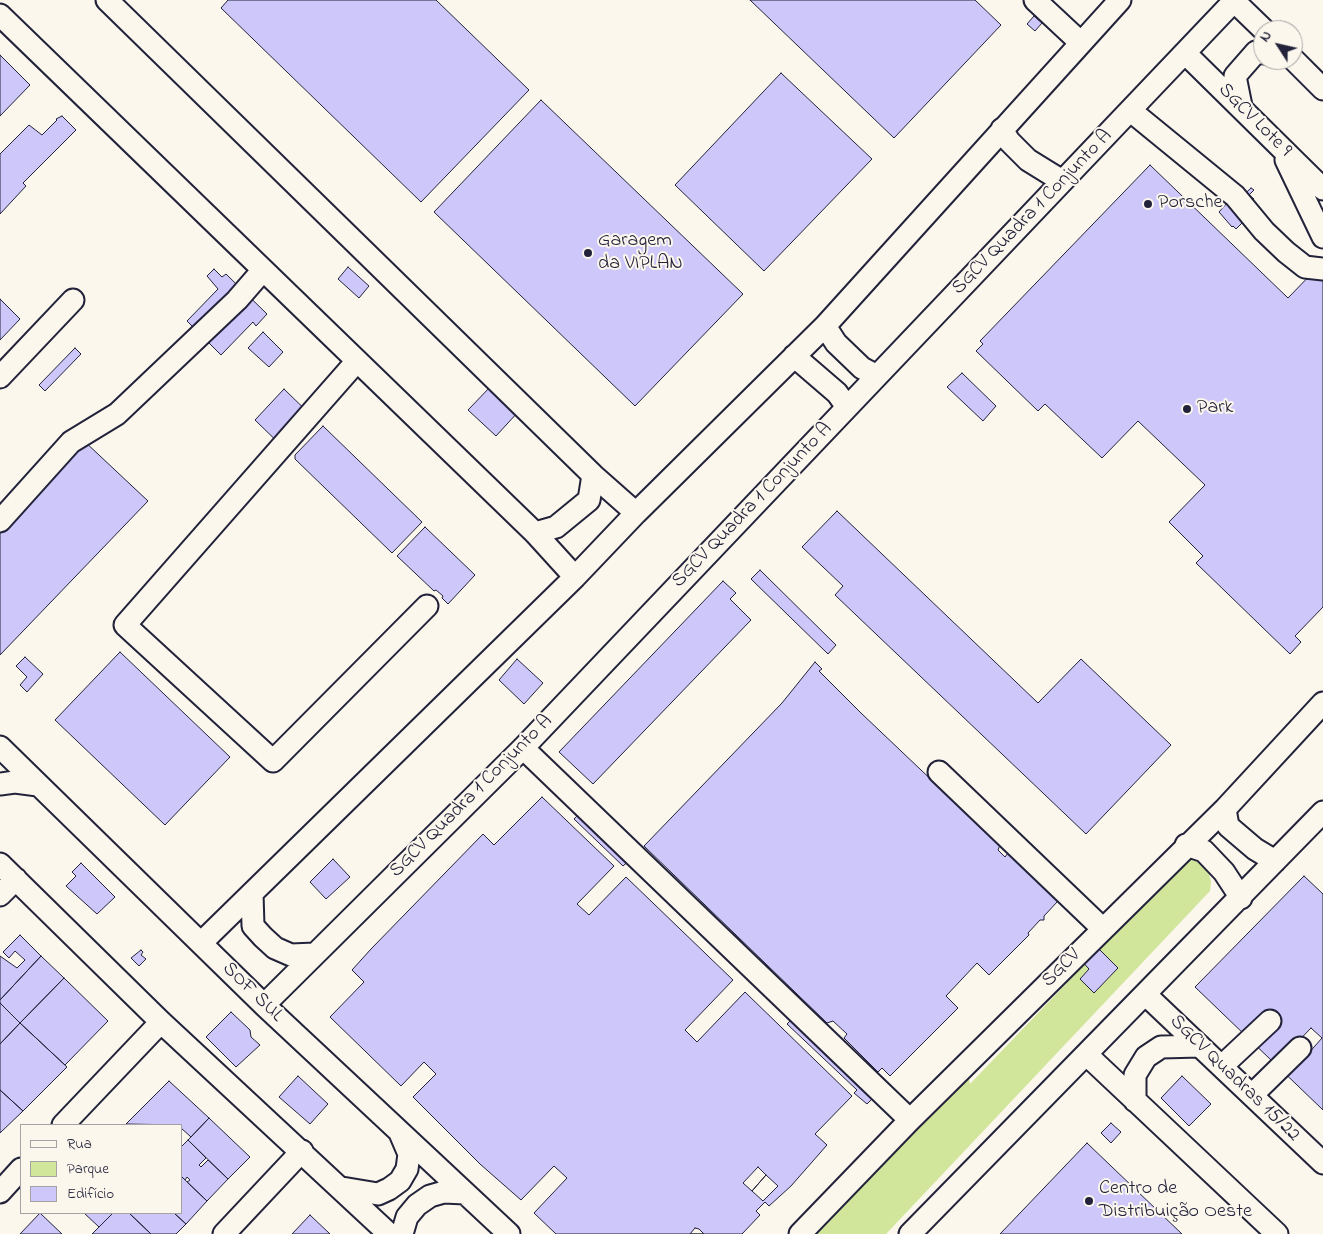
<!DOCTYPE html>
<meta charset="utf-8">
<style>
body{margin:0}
#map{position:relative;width:1323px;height:1234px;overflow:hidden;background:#fbf7ec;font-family:"Indie Flower",sans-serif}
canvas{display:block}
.legend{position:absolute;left:20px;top:1124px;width:162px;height:90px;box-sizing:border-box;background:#fbf7ec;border:1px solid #a4a2a5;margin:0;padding:6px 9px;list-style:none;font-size:15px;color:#22223b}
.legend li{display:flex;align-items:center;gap:10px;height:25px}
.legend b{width:25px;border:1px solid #a4a2a5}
.north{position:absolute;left:1253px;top:20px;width:50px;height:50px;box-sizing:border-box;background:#fbf7ec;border:1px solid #a4a2a5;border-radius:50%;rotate:305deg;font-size:14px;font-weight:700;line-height:20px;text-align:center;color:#22223b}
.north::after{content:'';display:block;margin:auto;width:18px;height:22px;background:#22223b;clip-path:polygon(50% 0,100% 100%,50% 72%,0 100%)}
</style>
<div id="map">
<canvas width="1323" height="1234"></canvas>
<ul class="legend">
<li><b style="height:6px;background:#fbf7ec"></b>Rua</li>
<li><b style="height:14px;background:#d1e69b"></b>Parque</li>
<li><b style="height:14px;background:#cec8fa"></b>Edifício</li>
</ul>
<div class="north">N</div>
</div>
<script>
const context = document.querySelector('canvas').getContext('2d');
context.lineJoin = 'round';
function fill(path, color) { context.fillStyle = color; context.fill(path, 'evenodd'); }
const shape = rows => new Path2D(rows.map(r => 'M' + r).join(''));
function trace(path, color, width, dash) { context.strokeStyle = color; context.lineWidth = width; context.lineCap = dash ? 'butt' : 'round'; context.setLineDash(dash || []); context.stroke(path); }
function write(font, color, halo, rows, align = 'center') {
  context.font = font + ' "Indie Flower",sans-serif'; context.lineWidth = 4; context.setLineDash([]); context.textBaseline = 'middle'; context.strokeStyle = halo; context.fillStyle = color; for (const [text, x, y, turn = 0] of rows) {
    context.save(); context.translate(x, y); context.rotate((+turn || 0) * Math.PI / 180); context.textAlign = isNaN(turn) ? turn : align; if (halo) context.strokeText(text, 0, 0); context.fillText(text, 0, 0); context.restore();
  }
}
const green = shape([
 [1193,857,1208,871,1211,881,1210,891,886,1234,811,1234,966,1067,970,1084,1176,869,1182,860]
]);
const building = shape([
 [228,0,436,0,529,90,421,202,221,8,228,0],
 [750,0,975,0,1001,25,894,138,750,0],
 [1034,16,1042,23,1035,31,1027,24,1034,16],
 [0,55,30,85,0,116,0,55],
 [781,73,872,159,764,271,675,185,781,73],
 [541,100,743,294,635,406,434,212,541,100],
 [62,116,76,130,23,183,26,186,0,214,0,154,29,125,42,135,57,120,56,119,62,116],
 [1150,165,1288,298,1317,268,1323,274,1323,607,1295,636,1301,642,1290,654,1196,563,1203,556,1169,522,1205,485,1138,421,1102,458,1045,404,1038,411,976,351,983,344,980,341,1150,165],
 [1251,188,1254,190,1249,195,1254,199,1239,213,1246,219,1236,229,1233,226,1232,227,1219,212,1228,202,1235,203,1251,188],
 [348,267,369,286,359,298,338,279,348,267],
 [214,269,222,277,226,274,267,314,256,326,253,322,221,355,187,321,218,289,207,276,214,269],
 [0,299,20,319,0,340,0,299],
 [263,332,283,352,269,367,248,348,263,332],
 [75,348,81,354,45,391,39,385,75,348],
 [962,373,996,406,983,421,947,387,962,373],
 [492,385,519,411,496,436,468,410,492,385],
 [284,389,318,422,289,453,255,420,284,389],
 [323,426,422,522,392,553,295,459,295,455,323,426],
 [83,440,148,501,0,655,0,526,83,440],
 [837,511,1038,703,1081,659,1171,745,1086,834,835,595,843,586,802,547,837,511],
 [425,527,475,575,448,604,442,598,443,596,436,590,434,591,397,556,425,527],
 [760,570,836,645,828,654,751,579,760,570],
 [723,581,736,593,730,599,751,620,593,784,559,752,723,581],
 [120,652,230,757,165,825,55,720,120,652],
 [25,657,43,674,27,692,20,685,27,677,16,666,25,657],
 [517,659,543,683,524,704,499,680,517,659],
 [815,662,822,669,819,671,861,713,1000,845,998,850,1005,857,1008,853,1017,860,1058,901,1044,916,1044,920,1040,920,1028,933,1029,935,989,975,977,963,946,996,958,1008,890,1076,882,1068,878,1072,844,1038,847,1034,833,1021,827,1023,644,846,782,703,815,662],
 [542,797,614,866,577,904,589,915,626,877,733,980,685,1030,697,1042,745,992,852,1096,815,1134,827,1145,791,1186,769,1206,765,1202,756,1211,760,1215,742,1234,556,1234,534,1213,567,1178,554,1166,521,1200,480,1164,413,1097,436,1074,424,1062,401,1086,330,1017,364,982,352,970,371,949,483,834,494,845,542,797],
 [581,812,631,859,623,866,574,819,581,812],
 [333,859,350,877,326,899,310,882,333,859],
 [81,863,115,897,97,914,66,886,76,876,72,872,81,863],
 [1304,876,1323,894,1323,1110,1195,987,1304,876],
 [1311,1028,1322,1038,1299,1064,1287,1053,1311,1028],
 [20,935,41,956,0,1000,0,956,17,968,25,960,15,951,9,958,3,952,20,935],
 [1095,945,1118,968,1094,993,1080,979,1089,969,1080,959,1095,945],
 [141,950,143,952,141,955,146,959,139,966,131,958,141,950],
 [41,956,64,978,20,1023,0,1003,0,1000,41,956],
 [64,978,108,1021,65,1065,20,1023,64,978],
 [0,1003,20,1023,0,1044,0,1003],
 [231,1012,250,1030,251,1037,260,1045,236,1067,206,1037,231,1012],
 [794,1017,876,1095,867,1104,854,1093,857,1090,787,1024,794,1017],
 [20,1023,67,1067,23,1111,0,1090,0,1044,20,1023],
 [298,1076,328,1104,310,1124,279,1097,298,1076],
 [1182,1076,1211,1104,1189,1126,1161,1098,1182,1076],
 [169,1081,209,1118,191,1137,181,1128,181,1125,126,1124,169,1081],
 [0,1090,23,1111,0,1133,0,1090],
 [209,1118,250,1157,228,1179,188,1140,209,1118],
 [1111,1123,1121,1132,1111,1143,1101,1133,1111,1123],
 [188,1140,206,1158,199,1165,201,1167,208,1160,228,1179,207,1201,187,1182,190,1180,187,1177,185,1180,181,1176,181,1147,188,1140],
 [1087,1143,1182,1234,1000,1234,1087,1143],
 [758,1167,766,1175,752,1191,743,1183,758,1167],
 [766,1175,778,1186,763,1201,752,1191,766,1175],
 [181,1176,207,1201,186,1224,174,1213,181,1213,181,1176],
 [40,1213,62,1234,20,1234,40,1213],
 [84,1213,113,1213,99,1227,84,1213],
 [113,1213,129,1213,151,1234,92,1234,113,1213],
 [129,1213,174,1213,186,1224,176,1234,151,1234,129,1213],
 [310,1215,330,1234,292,1234,310,1215],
 [695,1228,699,1229,704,1234,690,1234,695,1228]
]);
const minor = shape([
 [107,0,593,475,636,513],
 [1035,0,1081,43],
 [1234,1,1264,30],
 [0,15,535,533,575,577],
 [1185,53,1323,189],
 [1293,59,1323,89],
 [1241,106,1235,76,1256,52,1263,53],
 [1131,111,1235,196,1264,231,1286,252,1305,267,1323,269],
 [1002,129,1009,141,1028,160,1062,181],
 [1286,160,1323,237],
 [825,326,836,343,862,368,877,376],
 [794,356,837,393,847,407],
 [357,361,125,625,273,761,427,606],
 [0,377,73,300],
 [0,521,71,442,117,414,237,300,263,270],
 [535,533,556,527,589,500,593,475],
 [0,747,264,1005,509,1234],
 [523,748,910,1120],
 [939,772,1103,929],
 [0,784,15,782,38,785],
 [1225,809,1228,826,1255,849,1275,861],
 [1186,845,1204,851,1224,872,1241,898],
 [0,864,161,1022,389,1234],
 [252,893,253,926,263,937,275,948,291,955,315,954],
 [0,895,16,879],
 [201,943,575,577,636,513,825,326,1120,0],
 [1145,994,1323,1163],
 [264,1005,523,748,1235,0],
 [1087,1055,1277,1234],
 [1222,1066,1270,1021],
 [1252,1095,1300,1048],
 [1135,1101,1135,1075,1146,1057,1161,1047,1200,1046],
 [63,1125,161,1022],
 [342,1188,378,1194,389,1189,400,1181,407,1169,409,1154,400,1133],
 [0,1192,21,1169],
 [224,1234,302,1151],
 [402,1234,407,1217,417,1205,430,1196,444,1192,465,1193],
 [800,1234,910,1120,1225,809,1323,703],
 [910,1234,1323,812]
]);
const markers = [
 [1148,204,5,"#22223b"],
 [588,253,5,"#22223b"],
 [1187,409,5,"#22223b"],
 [1089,1201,5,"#22223b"]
];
const streetNames = [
 ["SGCV Lote 9",1254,121,45],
 ["SGCV Quadra 1 Conjunto A",1033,213,-46],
 ["SGCV Quadra 1 Conjunto A",753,506,-46],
 ["SGCV Quadra 1 Conjunto A",472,797,-45],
 ["SGCV",1062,969,-45],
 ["SOF SUL",252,993,44],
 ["SGCV Quadras 15/22",1234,1079,44]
];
const poiNames = [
 ["Porsche",1158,204],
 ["Garagem",598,242],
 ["da VIPLAN",598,265],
 ["Park",1197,409],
 ["Centro de",1099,1190],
 ["Distribuição Oeste",1099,1213]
];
fill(green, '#d1e69b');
fill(building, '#cec8fa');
trace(building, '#22223b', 1);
trace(minor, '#22223b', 25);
trace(minor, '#fbf7ec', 21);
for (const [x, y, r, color] of markers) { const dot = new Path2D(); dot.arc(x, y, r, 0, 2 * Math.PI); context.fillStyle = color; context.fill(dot); trace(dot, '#fbf7ec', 2); }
write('20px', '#22223b', '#fbf7ec', streetNames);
write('20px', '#22223b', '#fbf7ec', poiNames, 'left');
</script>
